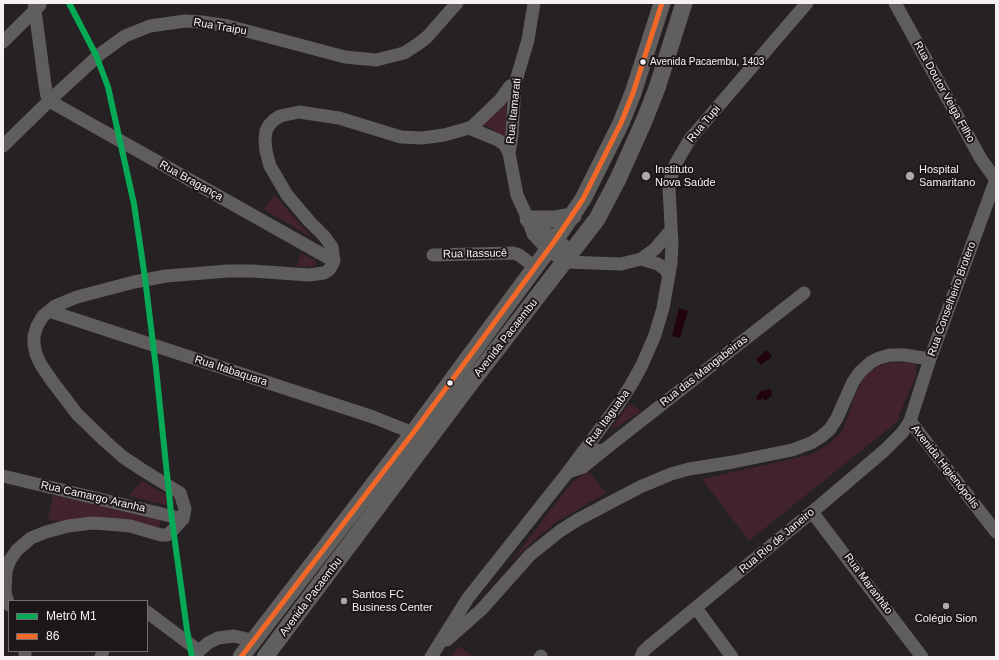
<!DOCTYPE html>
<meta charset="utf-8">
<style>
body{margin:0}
#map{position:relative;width:999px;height:660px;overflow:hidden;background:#262223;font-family:Helvetica,sans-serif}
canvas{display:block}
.frame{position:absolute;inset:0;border:4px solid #f5f0f2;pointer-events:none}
.legend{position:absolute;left:8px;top:600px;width:140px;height:52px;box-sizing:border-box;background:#1e1719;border:1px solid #746e70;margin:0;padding:5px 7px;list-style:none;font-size:12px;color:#f5f0f2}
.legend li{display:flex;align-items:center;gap:8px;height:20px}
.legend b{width:20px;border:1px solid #746e70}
</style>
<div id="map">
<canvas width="999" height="660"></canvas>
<div class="frame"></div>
<ul class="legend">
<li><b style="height:5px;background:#06aa56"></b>Metrô M1</li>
<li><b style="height:5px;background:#f36827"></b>86</li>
</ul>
</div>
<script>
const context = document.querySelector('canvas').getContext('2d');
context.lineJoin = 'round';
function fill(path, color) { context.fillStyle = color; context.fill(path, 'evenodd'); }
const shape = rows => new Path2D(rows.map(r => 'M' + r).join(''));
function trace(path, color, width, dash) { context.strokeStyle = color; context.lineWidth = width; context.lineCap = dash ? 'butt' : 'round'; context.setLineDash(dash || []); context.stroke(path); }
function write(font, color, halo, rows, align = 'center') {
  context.font = font + ' Helvetica,sans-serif'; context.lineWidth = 4; context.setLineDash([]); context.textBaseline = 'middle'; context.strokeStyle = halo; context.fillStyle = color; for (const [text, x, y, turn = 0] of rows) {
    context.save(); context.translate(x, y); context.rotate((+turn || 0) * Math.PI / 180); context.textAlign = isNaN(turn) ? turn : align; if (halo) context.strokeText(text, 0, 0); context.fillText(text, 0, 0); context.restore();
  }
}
const green = shape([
 [506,99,507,139,489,127,480,125],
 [275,195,311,237,263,209],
 [301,253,315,260,316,262,315,265,312,267,297,266],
 [893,362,916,363,916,376,899,415,898,421,749,541,702,479,792,459,812,454,826,446,842,432,856,393,865,375,879,366],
 [629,404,642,411,613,429,612,428],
 [588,471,606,493,558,521,538,537,511,562,562,495,573,482],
 [142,481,175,499,174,507,129,496],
 [53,495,161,518,159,529,84,517,76,523,48,520],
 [459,646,473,657,451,657]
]);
const water = shape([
 [679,308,688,311,680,338,672,336],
 [767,350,772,357,761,365,756,359],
 [769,389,773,392,771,394,773,395,765,401,763,398,758,401,756,397,761,391]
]);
const minor = shape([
 [34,3,45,85,47,96,53,103,334,261],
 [534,3,528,40,515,84,512,135,509,153,517,195,528,219,533,234,548,250,565,262,621,264,641,259,655,249,671,230],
 [895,3,981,159,996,180],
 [3,42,40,5],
 [469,128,498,140,505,145,509,153],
 [3,146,50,100,100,54,125,36,150,26,185,21,202,22,228,26,345,57,376,60,404,53,418,44,427,37,457,3],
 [528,219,573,252],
 [433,255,513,253,519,255,535,267],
 [641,259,658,264,666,270,669,276],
 [49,311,373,417,413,433],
 [910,421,996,532],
 [604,450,804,293],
 [568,472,583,467,604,450,597,451],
 [3,476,183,519],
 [812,512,922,657],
 [9,605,5,593,6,571,10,560,17,550,31,538,46,532,68,526,92,523,108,524,130,526,161,535,167,535,173,530,183,519,185,509,180,493,141,469,123,457,105,441,77,414,52,381,41,365,36,354,34,344,34,336,37,326,43,316,55,306,77,297,134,282,166,276,228,271,252,271,309,275,324,273,329,270,334,261,332,247,324,236,309,221,287,195,270,166,266,151,265,140,266,131,269,125,274,120,280,116,299,112,339,118,401,137,422,138,444,135,469,128,474,125,500,100,510,86,515,84],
 [696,608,732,657],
 [147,612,199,651],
 [447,640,482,609,530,555,560,531,579,519,640,487,671,474,689,469,733,462,792,450,811,443,822,436,830,429,837,418,853,382,860,372,871,362,879,358,890,355,904,355,930,359],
 [25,657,25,651],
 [101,657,103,651],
 [196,657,199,651,208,643,218,638,234,636,247,639,252,642],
 [431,657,468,598,568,472,618,405,631,385,642,365,655,335,663,308,671,263,672,243,669,189,671,177,676,163,690,139,807,3],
 [540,657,541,656],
 [641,657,643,652,648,647,824,502,885,450,902,433,910,421,930,359,996,179]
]);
const major = shape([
 [528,219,555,219,573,216],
 [241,657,413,433,556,239,583,199,621,123,633,93,662,3],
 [265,657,467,388,597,219,618,179,644,121,657,88,684,3]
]);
const bus1 = shape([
 [241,657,413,433,556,239,583,199,621,123,633,93,662,3]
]);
const metro1 = shape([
 [69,3,96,55,108,87,134,204,145,278,156,368,171,513,187,630,192,657]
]);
const markers = [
 [643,62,3.5,"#f5f0f2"],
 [646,176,5,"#ada8aa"],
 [910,176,5,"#ada8aa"],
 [450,383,3.5,"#f5f0f2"],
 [344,601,4,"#ada8aa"],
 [946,606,4,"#ada8aa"]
];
const busNames = [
 ["Avenida Pacaembu, 1403",650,62]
];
const streetNames = [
 ["Rua Traipu",220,27,10],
 ["Rua Doutor Veiga Filho",944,92,61],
 ["Rua Itamarati",514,111,-84],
 ["Rua Tupi",704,124,-50],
 ["Rua Bragança",191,181,29],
 ["Rua Itassucê",475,254,-1],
 ["Rua Conselheiro Brotero",952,299,-70],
 ["Avenida Pacaembu",506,338,-52],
 ["Rua Itabaquara",231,371,18],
 ["Rua das Mangabeiras",704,371,-38],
 ["Rua Itaguaba",608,418,-54],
 ["Avenida Higienópolis",945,467,52],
 ["Rua Camargo Aranha",93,497,13],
 ["Rua Rio de Janeiro",777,541,-40],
 ["Rua Maranhão",868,584,53],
 ["Avenida Pacaembu",311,597,-53]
];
const poiNames = [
 ["Instituto",655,170],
 ["Nova Saúde",655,183],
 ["Hospital",919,170],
 ["Samaritano",919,183],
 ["Santos FC",352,595],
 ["Business Center",352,608],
 ["Colégio Sion",946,619,"center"]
];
fill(green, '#42222d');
fill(water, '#21030c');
trace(minor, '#5f5d5e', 13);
trace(major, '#615e5e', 17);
trace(bus1, '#f36827', 5);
trace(metro1, '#06aa56', 6);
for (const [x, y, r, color] of markers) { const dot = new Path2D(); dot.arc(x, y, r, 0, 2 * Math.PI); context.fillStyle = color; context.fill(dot); trace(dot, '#1e1719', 1.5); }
write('10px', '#f5f0f2', '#1e1719', busNames, 'left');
write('11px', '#f5f0f2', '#1e1719', streetNames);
write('11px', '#f5f0f2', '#1e1719', poiNames, 'left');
</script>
